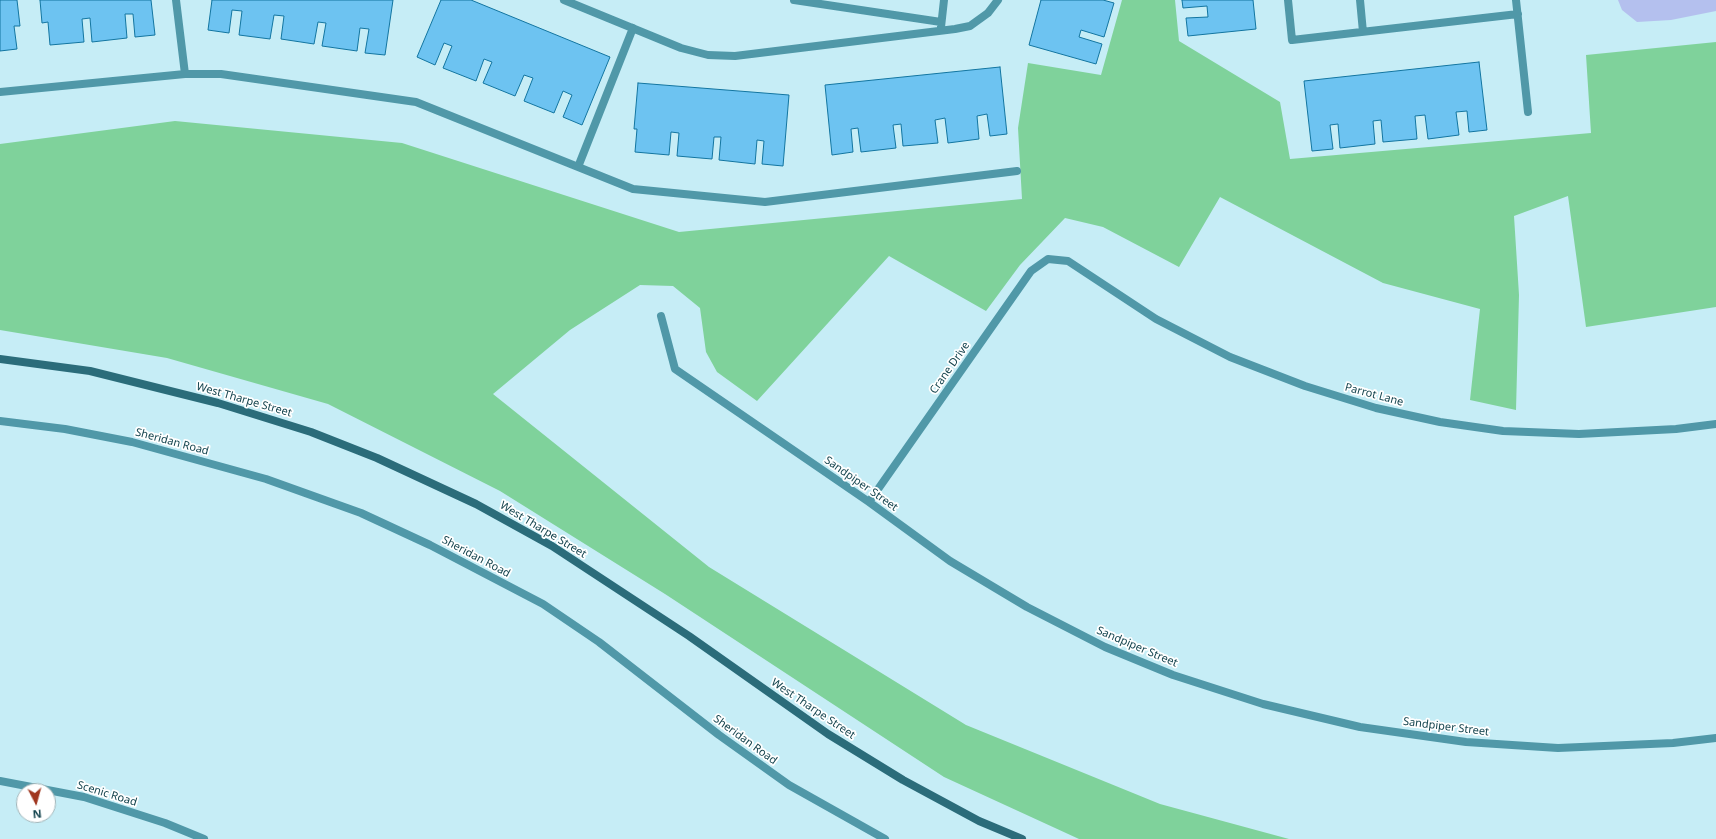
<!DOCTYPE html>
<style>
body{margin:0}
#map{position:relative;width:1716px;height:839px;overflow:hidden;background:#c6edf6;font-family:"Noto Sans",sans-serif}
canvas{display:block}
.north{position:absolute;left:16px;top:783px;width:40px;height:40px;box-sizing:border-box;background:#fff;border:1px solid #a1b4b8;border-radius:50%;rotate:174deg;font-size:11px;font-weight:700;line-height:16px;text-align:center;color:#14444e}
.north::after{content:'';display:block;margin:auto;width:14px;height:18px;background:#a03720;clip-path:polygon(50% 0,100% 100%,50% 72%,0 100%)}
</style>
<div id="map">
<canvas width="1716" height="839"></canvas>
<div class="north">N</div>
</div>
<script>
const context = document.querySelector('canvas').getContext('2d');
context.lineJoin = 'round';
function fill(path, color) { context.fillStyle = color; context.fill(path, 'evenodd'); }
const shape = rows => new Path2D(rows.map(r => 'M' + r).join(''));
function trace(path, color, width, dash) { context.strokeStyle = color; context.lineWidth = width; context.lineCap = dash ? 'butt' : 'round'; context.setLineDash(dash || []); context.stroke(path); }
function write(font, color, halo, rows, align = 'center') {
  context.font = font + ' "Noto Sans",sans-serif'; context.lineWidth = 3.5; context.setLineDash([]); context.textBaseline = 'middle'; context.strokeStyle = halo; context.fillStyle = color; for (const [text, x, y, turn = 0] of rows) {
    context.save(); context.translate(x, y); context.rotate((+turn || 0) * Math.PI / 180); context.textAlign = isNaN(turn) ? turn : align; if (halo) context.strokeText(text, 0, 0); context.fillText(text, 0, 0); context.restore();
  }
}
const green = shape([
 [1122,0,1175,0,1179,41,1280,102,1290,159,1591,133,1586,55,1716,42,1716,307,1586,327,1568,196,1514,216,1519,295,1516,410,1470,400,1480,309,1383,283,1220,197,1179,267,1103,227,1065,218,1020,265,986,311,889,256,757,401,717,372,706,352,700,308,673,286,640,285,570,330,493,394,709,567,966,725,1160,804,1289,839,1079,839,944,777,665,594,500,491,328,404,167,358,0,330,0,144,175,121,402,143,679,232,1022,199,1018,128,1028,63,1101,75]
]);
const water = shape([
 [1618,0,1716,0,1716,11,1671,20,1637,22,1622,10]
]);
const building = shape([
 [0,0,17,0,20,26,14,26,17,49,0,51,0,0],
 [40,0,151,0,155,35,135,37,133,14,125,14,127,38,92,42,90,18,82,19,84,42,50,45,48,22,42,23,40,0],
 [212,0,393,0,385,55,365,53,369,29,360,28,357,51,322,46,326,23,318,22,314,44,281,39,284,16,274,15,270,39,239,35,242,11,232,10,229,33,208,30,212,0],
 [441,0,471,0,610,57,582,125,563,117,572,95,563,91,554,113,524,101,533,78,524,75,515,96,483,83,492,62,484,59,476,81,443,68,452,46,444,43,435,65,417,57,441,0],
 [1041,0,1103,0,1114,3,1104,37,1081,30,1079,37,1102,44,1096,64,1029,45,1041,0],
 [1182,0,1253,0,1256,29,1188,36,1186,18,1208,17,1207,6,1183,8,1182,0],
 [1479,62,1487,130,1469,132,1467,111,1456,112,1459,135,1428,139,1425,115,1415,116,1417,139,1383,142,1381,120,1373,121,1375,144,1340,148,1338,124,1330,125,1333,149,1312,151,1304,81,1479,62],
 [1000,67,1007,134,990,136,987,114,977,116,979,139,948,143,945,118,935,120,938,143,903,146,901,124,893,125,896,148,861,152,858,128,851,129,853,152,832,155,825,85,1000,67],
 [638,83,789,95,783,166,762,164,764,141,757,140,755,164,719,160,721,137,714,137,712,159,677,156,679,133,671,132,669,155,635,152,637,129,634,129,638,83]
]);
const service = shape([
 [176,0,185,74],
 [564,0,681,48,708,55,735,56,955,29,970,26,988,13,998,0],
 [794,0,941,22],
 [1288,0,1292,40,1518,14],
 [1360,0,1363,32],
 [1516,0,1528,112],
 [941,27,944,0],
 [0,92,185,74,221,74,416,102,633,189,765,202,1017,171],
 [578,167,633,28]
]);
const minor = shape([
 [661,316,675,369,869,502,950,561,1027,607,1105,647,1173,675,1263,704,1360,727,1466,742,1558,748,1673,743,1716,738],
 [0,421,65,429,132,442,266,479,361,513,430,545,543,604,599,642,719,735,789,785,885,839],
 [869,502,1031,271,1048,259,1068,261,1156,319,1230,357,1305,386,1376,408,1440,422,1503,431,1579,434,1676,429,1716,424],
 [0,781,84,797,165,823,204,839]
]);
const secondary = shape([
 [0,359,90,371,218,403,311,432,377,458,476,504,552,546,689,636,828,734,903,780,979,821,1022,839]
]);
const streetNames = [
 ["Crane Drive",950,368,-55],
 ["Parrot Lane",1374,395,15],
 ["West Tharpe Street",244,400,16],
 ["Sheridan Road",172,442,15],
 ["Sandpiper Street",861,484,35],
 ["West Tharpe Street",543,530,31],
 ["Sheridan Road",476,557,28],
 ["Sandpiper Street",1137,647,23],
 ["West Tharpe Street",813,709,34],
 ["Sandpiper Street",1446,727,7],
 ["Sheridan Road",745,740,36],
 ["Scenic Road",107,794,17]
];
fill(green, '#7fd29b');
fill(water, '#b4c0ee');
fill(building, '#6dc3f1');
trace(building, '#1275a0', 1);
trace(service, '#5098a8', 8);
trace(minor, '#5098a8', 8);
trace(secondary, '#2b6c7a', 8);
write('11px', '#14444e', '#fff', streetNames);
</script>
